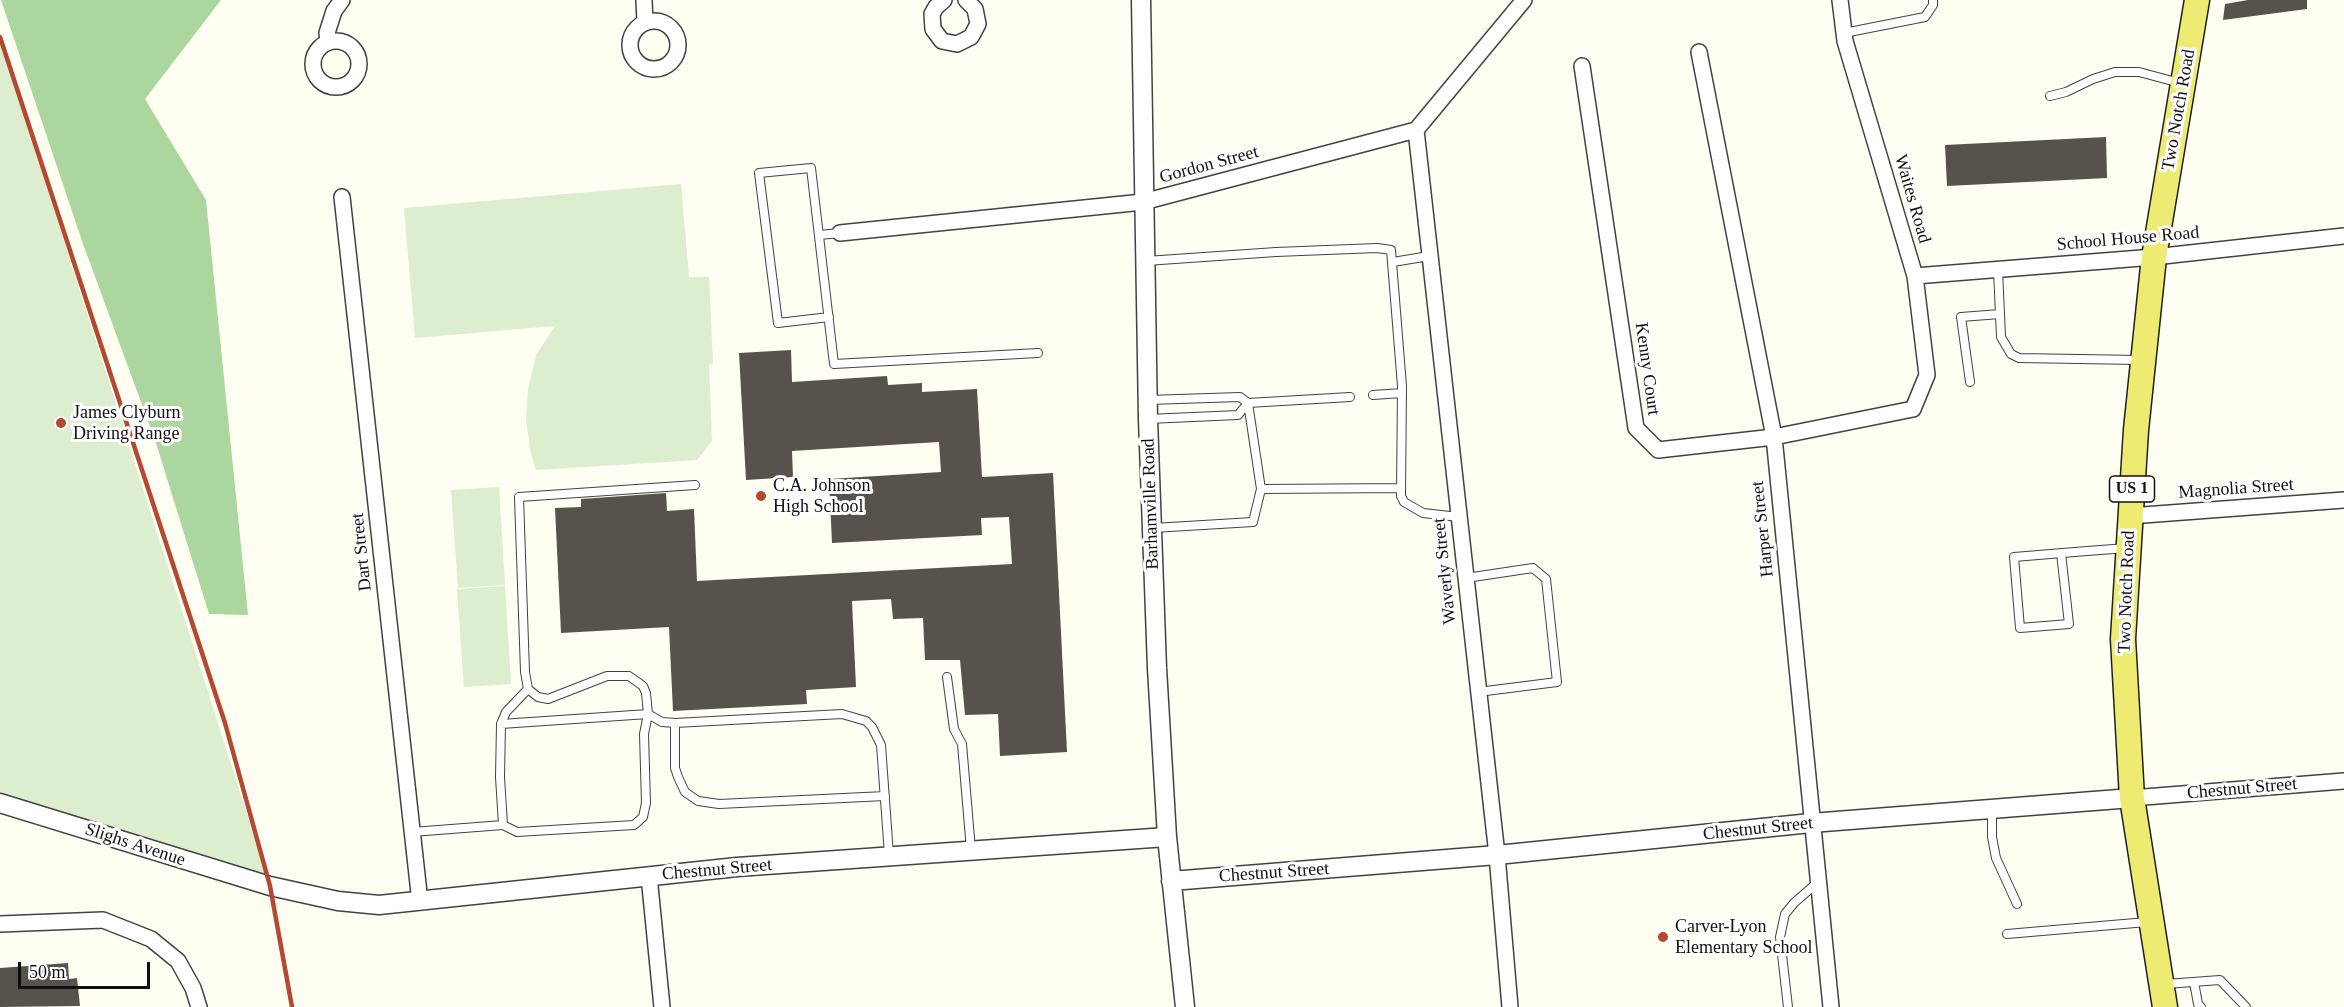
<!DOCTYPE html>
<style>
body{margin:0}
#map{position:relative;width:2344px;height:1007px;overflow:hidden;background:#fefef2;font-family:Georgia,serif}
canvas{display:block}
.scale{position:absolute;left:18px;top:962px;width:132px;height:27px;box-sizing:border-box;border:3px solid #0f0f0f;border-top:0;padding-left:8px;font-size:18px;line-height:21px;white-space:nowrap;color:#0f0f0f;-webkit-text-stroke:4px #fff;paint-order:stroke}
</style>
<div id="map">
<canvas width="2344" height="1007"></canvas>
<div class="scale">50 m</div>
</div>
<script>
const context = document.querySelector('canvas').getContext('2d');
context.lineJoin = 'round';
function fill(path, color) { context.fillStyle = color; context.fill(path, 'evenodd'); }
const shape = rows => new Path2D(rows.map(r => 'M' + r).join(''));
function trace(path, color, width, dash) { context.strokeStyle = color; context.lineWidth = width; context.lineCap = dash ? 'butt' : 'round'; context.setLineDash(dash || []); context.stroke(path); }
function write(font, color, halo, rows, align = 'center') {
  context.font = font + ' Georgia,serif'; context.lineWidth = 6; context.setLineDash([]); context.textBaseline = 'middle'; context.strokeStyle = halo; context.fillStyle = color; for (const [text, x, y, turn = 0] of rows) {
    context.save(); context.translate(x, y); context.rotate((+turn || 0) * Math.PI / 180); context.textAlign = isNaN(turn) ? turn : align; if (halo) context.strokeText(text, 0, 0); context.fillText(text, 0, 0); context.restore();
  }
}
const forest = shape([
 [1,0,221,0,145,99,206,200,248,615,209,614,156,443,82,241]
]);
const pitch = shape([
 [0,41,270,886,0,804],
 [681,184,689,277,709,277,713,364,709,365,712,441,697,460,536,470,531,454,526,420,528,389,536,355,555,326,415,338,404,208],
 [499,487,505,585,458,588,451,490],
 [505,586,511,684,464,687,457,589]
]);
const building = shape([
 [2248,0,2307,0,2307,9,2223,20,2225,4],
 [2106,137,2107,178,1947,186,1945,145],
 [791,350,792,382,887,376,888,385,922,383,922,392,977,389,982,477,1053,473,1067,752,1000,756,998,714,965,715,960,660,925,660,923,618,893,619,891,599,852,601,856,687,806,690,807,704,673,711,669,627,561,633,555,508,581,507,581,499,666,493,667,511,694,509,697,581,1012,564,1009,517,981,518,982,535,832,543,829,479,941,472,939,442,792,451,793,477,746,480,739,353],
 [68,963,69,979,77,978,80,1006,0,1007,0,968]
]);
const service = shape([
 [1844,33,1925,17,1933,5,1933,0],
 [2050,96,2066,92,2093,79,2115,72,2139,72,2180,83],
 [819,235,840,233],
 [1146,261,1276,252,1377,248,1391,250,1402,386,1401,496,1404,502,1423,513,1459,517],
 [1393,262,1429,256],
 [1998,270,2001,337,2011,354,2019,358,2139,360],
 [829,317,778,323,759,173,811,168,834,364,1038,353],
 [1970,382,1961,317,2000,314],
 [1373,395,1402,393],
 [1148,400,1240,397,1248,403,1238,415,1148,419],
 [1261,489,1248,403,1350,397],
 [1153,528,1253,522,1261,489,1400,488],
 [2061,553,2069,624,2020,628,2014,557,2087,551,2127,548],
 [1466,578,1533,568,1546,579,1557,682,1478,692],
 [947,677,954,729,962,744,971,850],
 [675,723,675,768,678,777,685,792,698,801,719,804,885,796],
 [501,724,648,714,646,693,643,686,629,676,607,676,548,699,538,697,528,689,525,672,519,497,695,485],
 [1992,809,1992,837,1996,858,2017,904],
 [503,825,500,777,501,724,506,712,528,689],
 [412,832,503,825,517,832,634,825,643,817,646,803,644,734,648,714,662,722,675,723,842,714,866,721,872,727,881,745,889,855],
 [2007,934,2147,922],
 [2194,982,2198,1004,2201,1007],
 [2166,984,2220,980,2246,1007],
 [1788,1007,1780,937,1785,914,1794,903,1818,882]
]);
const minor = shape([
 [644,0,645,23],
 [944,0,936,7,932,14,933,29,942,41,957,44,971,37,978,24,975,9,966,0],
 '630 45a24 24 0 1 1 48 0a24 24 0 1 1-48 0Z',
 '313 64a23 23 0 1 1 46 0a23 23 0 1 1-46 0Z',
 [328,42,327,33,334,11,342,0],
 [1699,52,1774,437,1831,1007],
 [1582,66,1636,428,1658,450,1774,437,1913,409,1927,375,1915,276,1845,41,1840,0],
 [1416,130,1497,855,1510,1007],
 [342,197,420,902],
 [840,233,1143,202,1416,130,1524,0],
 [1915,276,2154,257,2344,236],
 [2130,516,2344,500],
 [2132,798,2344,781],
 [649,876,662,1007],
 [0,924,103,920,151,939,178,961,193,988,199,1007]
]);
const tertiary = shape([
 [1141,0,1148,419,1157,668,1167,837,1185,1007],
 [0,803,270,886,338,901,379,905,737,867,1167,837],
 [1171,881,1497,855,1811,823,2132,798]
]);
const primary = shape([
 [2165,1007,2132,798,2123,639,2136,430,2154,257,2197,0]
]);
const rail = shape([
 [0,37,225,723,270,886,292,1007]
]);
const markers = [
 [61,423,6,"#b54831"],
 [761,496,6,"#b54831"],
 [1663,937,6,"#b54831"]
];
const shields = [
 [2132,489,45]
];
const shieldNames = [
 ["US 1",2132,489]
];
const streetNames = [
 ["Two Notch Road",2179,110,-80],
 ["Gordon Street",1209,165,-15],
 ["Waites Road",1912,199,74],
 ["School House Road",2128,239,-5],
 ["Kenny Court",1647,369,82],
 ["Magnolia Street",2236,489,-4],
 ["Barhamville Road",1151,504,-92],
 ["Harper Street",1763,529,-96],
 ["Dart Street",362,552,-96],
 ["Waverly Street",1445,571,-96],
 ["Two Notch Road",2127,592,-88],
 ["Chestnut Street",2242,789,-5],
 ["Chestnut Street",1758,829,-6],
 ["Slighs Avenue",135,845,18],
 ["Chestnut Street",717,870,-5],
 ["Chestnut Street",1274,873,-4]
];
const poiNames = [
 ["James Clyburn",73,413],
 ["Driving Range",73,434],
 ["C.A. Johnson",773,486],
 ["High School",773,507],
 ["Carver-Lyon",1675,927],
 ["Elementary School",1675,948]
];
fill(forest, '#abd69e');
fill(pitch, '#ddeecf');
fill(building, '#57534c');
trace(service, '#424242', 10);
trace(minor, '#424242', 18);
trace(tertiary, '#424242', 21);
trace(primary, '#202020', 27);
trace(service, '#fff', 8);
trace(minor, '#fff', 15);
trace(tertiary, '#fff', 18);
trace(primary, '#eeeb72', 24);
trace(rail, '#b54831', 4.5);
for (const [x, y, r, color] of markers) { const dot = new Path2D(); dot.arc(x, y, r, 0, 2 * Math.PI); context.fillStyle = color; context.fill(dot); trace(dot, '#fff', 2); }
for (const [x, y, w] of shields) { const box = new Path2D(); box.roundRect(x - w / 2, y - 13, w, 26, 4.5); context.fillStyle = '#fff'; context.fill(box); trace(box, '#0f0f0f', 1.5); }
write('bold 16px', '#0f0f0f', null, shieldNames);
write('18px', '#0f0f0f', '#fff', streetNames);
write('18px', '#0f0f0f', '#fff', poiNames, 'left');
</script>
